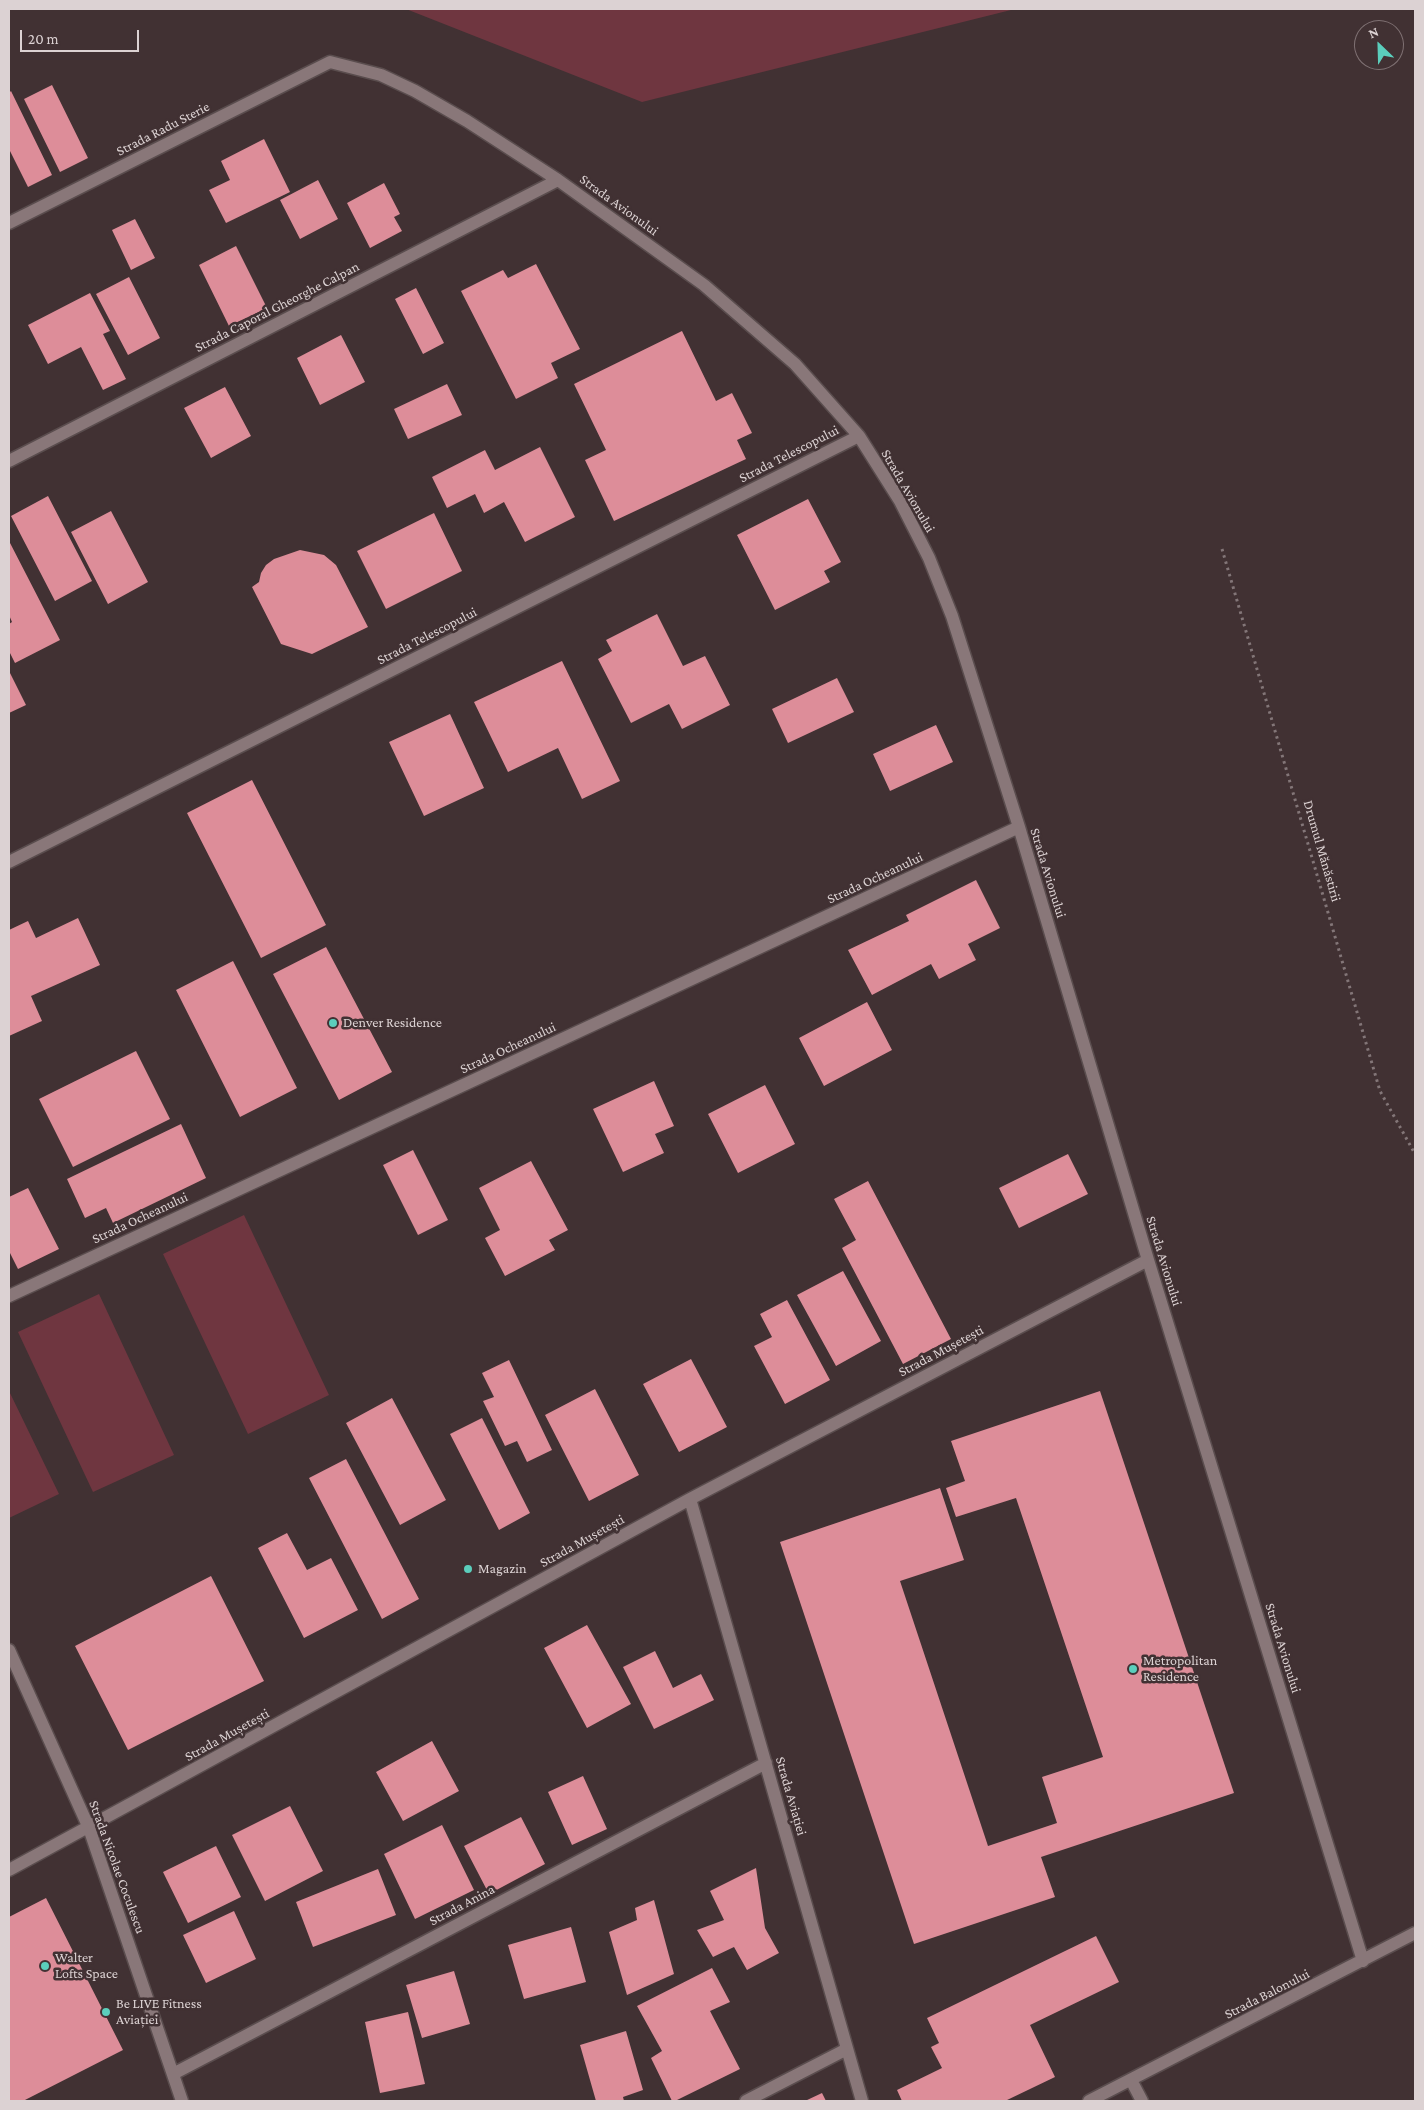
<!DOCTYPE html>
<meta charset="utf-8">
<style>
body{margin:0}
#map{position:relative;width:1424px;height:2110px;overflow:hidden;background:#413133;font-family:"Crimson Pro",serif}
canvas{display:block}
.frame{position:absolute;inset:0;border:10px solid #dcd2d3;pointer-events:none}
.north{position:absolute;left:1354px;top:20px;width:50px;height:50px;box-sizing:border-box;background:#413133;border:1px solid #7f7173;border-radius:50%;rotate:336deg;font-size:14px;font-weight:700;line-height:20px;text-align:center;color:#dcd2d3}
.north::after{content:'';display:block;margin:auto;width:18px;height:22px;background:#5bcebc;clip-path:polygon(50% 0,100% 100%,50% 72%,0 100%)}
.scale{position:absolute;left:20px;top:30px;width:119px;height:22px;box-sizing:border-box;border:2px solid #dcd2d3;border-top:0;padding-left:6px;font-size:15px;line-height:18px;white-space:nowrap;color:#dcd2d3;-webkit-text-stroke:4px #413133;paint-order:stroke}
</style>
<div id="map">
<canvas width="1424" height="2110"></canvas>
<div class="frame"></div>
<div class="north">N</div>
<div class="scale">20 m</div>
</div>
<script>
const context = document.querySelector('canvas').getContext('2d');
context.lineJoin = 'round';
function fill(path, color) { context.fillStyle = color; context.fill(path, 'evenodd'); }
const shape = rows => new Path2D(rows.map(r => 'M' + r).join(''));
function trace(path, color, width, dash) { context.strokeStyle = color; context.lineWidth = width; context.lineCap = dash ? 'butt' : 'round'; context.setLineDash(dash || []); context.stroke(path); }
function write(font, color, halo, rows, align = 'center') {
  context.font = font + ' "Crimson Pro",serif'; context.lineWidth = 5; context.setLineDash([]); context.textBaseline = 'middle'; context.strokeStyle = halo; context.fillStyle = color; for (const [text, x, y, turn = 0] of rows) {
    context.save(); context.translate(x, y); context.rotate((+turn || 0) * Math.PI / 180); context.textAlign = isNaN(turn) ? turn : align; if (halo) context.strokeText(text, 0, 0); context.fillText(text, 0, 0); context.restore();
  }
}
const green = shape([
 [406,9,1015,9,642,102],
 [244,1215,329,1395,248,1434,163,1254],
 [99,1294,174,1455,93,1492,18,1332],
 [9,1391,59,1494,9,1518]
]);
const building = shape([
 [52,85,88,158,60,172,24,99],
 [11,91,52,175,28,187,9,149,9,93],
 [264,139,290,192,226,223,209,190,230,180,221,161],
 [318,180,338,219,300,239,280,200],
 [384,183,400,214,394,217,402,231,370,248,347,203],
 [135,219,155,258,131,270,112,230],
 [236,246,267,308,229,326,199,265],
 [536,264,580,349,551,363,558,378,516,399,461,291,503,270,508,278],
 [129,277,160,338,128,355,96,294],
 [416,288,444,343,423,354,395,299],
 [90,293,110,331,103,334,126,379,103,390,81,347,48,364,28,325],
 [682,331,716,401,732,393,752,433,737,440,746,459,614,521,585,460,606,450,574,384],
 [341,335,365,382,320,405,297,358],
 [447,384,462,415,408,439,394,409],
 [225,387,251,436,211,458,184,408],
 [540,447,575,517,525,542,504,502,484,513,475,494,447,508,432,477,485,450,495,470],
 [48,496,92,581,55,601,11,516],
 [808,499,841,562,824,571,830,582,775,610,737,535],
 [111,511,148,582,108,604,71,532],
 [434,513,462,571,386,609,357,551],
 [9,541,60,640,15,663,9,651,9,624,12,622,9,615],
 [300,550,324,555,336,565,368,627,312,654,281,644,252,587,259,582,261,573,266,565,274,559],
 [657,614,683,666,705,656,730,705,682,729,669,704,631,723,598,659,612,651,606,640],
 [562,661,620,781,582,799,558,748,508,772,474,702],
 [9,671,26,705,9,713],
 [837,678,854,712,788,743,772,709],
 [450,714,484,788,424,816,389,742],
 [936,725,953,762,890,791,873,754],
 [252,780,326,925,261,958,187,813],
 [976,880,1000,928,968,944,976,960,939,979,931,964,872,995,848,950,909,921,906,915],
 [78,918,100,965,31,996,42,1021,9,1036,9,930,28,921,36,938],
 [326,947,392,1072,339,1100,273,974],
 [233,961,297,1088,240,1117,176,990],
 [867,1002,892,1050,824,1086,799,1038],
 [136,1051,170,1119,73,1167,39,1099],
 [654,1081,674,1126,655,1134,664,1153,623,1172,593,1109],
 [765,1085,795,1144,738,1173,708,1114],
 [181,1124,206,1178,113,1223,106,1208,85,1218,67,1179],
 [413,1150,448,1220,418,1235,383,1165],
 [1068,1154,1088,1194,1019,1228,999,1188],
 [531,1161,568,1230,549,1240,555,1250,505,1276,485,1238,500,1230,479,1188],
 [868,1181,951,1339,903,1364,842,1248,856,1240,834,1199],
 [28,1188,59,1249,18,1269,9,1251,9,1197],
 [843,1271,881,1341,836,1366,797,1295],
 [787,1300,830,1380,785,1404,754,1346,772,1337,760,1314],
 [691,1359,727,1427,679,1452,643,1384],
 [509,1360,552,1450,527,1462,517,1441,505,1446,483,1401,494,1397,482,1373],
 [595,1389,639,1475,589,1501,545,1415],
 [1100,1391,1234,1793,1041,1857,1055,1897,914,1944,780,1542,940,1488,964,1560,900,1581,988,1846,1057,1823,1042,1777,1103,1757,1016,1498,956,1517,946,1488,965,1481,951,1441],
 [392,1398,446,1500,400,1525,346,1423],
 [482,1418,530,1513,499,1530,450,1434],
 [346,1459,419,1599,382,1619,309,1478],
 [287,1533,307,1570,331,1558,358,1610,304,1638,258,1548],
 [211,1576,264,1681,128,1750,75,1646],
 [587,1625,631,1704,587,1728,544,1648],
 [655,1651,673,1688,701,1674,714,1700,654,1729,623,1667],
 [432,1741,459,1791,403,1821,376,1772],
 [583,1776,607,1829,572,1845,548,1792],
 [290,1806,323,1871,265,1901,232,1835],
 [521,1817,545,1864,489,1894,464,1846],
 [442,1825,474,1890,415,1919,384,1854],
 [216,1846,241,1897,188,1923,163,1872],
 [756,1868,765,1928,779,1953,747,1970,734,1947,713,1957,697,1930,724,1920,710,1891],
 [378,1869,396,1915,313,1947,296,1902],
 [46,1898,123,2050,23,2101,9,2101,9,1917],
 [654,1900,674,1974,627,1995,609,1932,637,1920,635,1908],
 [234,1911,256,1959,206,1983,183,1935],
 [571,1927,586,1982,524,1999,508,1945],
 [1096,1936,1119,1982,1030,2025,1055,2077,1005,2101,902,2101,897,2090,942,2068,931,2047,939,2043,927,2018],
 [712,1968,730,2002,710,2011,740,2069,675,2101,672,2101,651,2058,662,2051,637,2006],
 [454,1971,470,2024,422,2038,406,1985],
 [408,2012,425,2084,380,2093,365,2022],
 [626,2031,643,2090,623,2097,624,2101,596,2101,580,2045],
 [822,2093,826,2101,805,2101]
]);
const path = shape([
 [1222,549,1380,1091,1415,1154]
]);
const minor = shape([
 [9,223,330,62,381,75,415,91,467,121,558,180,704,285,795,364,859,436,900,501,929,558,952,616,1019,827,1148,1260,1363,1961],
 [9,461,558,180],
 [9,862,859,436],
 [9,1296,1019,827],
 [690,1499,862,2101],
 [9,1650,89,1828,182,2101],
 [9,1870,690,1499,1148,1260],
 [173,2074,766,1763],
 [1131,2080,1142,2101],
 [746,2101,847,2049],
 [1089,2101,1415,1933]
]);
const markers = [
 [333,1023,5,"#5bcebc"],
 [468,1569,5,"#5bcebc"],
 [1133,1669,5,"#5bcebc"],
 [45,1966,5,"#5bcebc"],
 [106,2012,5,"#5bcebc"]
];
const streetNames = [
 ["Strada Radu Sterie",163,129,-27],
 ["Strada Avionului",619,205,36],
 ["Strada Caporal Gheorghe Calpan",277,307,-27],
 ["Strada Telescopului",789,454,-27],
 ["Strada Avionului",908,491,60],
 ["Strada Telescopului",427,636,-27],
 ["Drumul Mănăstirii",1322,851,74],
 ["Strada Avionului",1048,873,73],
 ["Strada Ocheanului",875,878,-25],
 ["Strada Ocheanului",508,1048,-25],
 ["Strada Ocheanului",140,1218,-25],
 ["Strada Avionului",1164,1261,73],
 ["Strada Mușetești",941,1351,-28],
 ["Strada Mușetești",582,1541,-29],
 ["Strada Avionului",1283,1648,73],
 ["Strada Mușetești",227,1735,-29],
 ["Strada Aviației",791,1796,74],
 ["Strada Nicolae Coculescu",117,1867,70],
 ["Strada Anina",462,1905,-28],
 ["Strada Balonului",1267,1994,-27]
];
const poiNames = [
 ["Denver Residence",343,1023],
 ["Magazin",478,1569],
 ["Metropolitan",1143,1661],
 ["Residence",1143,1677],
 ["Walter",55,1958],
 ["Lofts Space",55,1974],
 ["Be LIVE Fitness",116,2004],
 ["Aviației",116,2020]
];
fill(green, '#6f3640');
fill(building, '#dd8d99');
trace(minor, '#5a4d4e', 15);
trace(path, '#837678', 3, [2.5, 4]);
trace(minor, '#897779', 12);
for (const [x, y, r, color] of markers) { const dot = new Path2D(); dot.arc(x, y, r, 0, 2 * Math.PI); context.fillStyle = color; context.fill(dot); trace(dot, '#413133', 2); }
write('14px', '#dcd2d3', '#413133', streetNames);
write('14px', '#dcd2d3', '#413133', poiNames, 'left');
</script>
